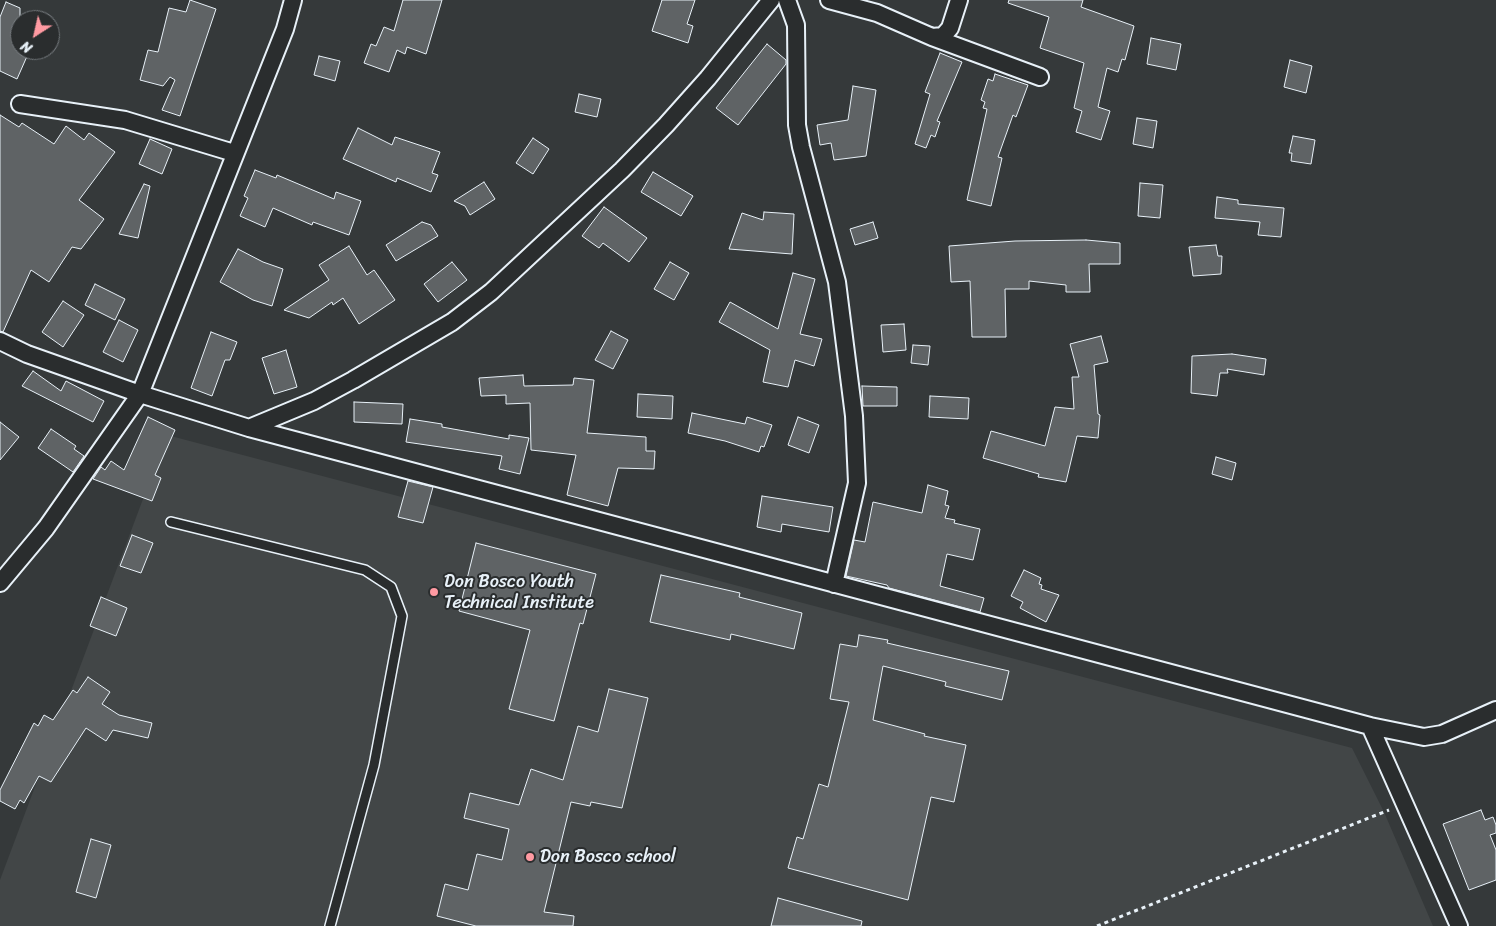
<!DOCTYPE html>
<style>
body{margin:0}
#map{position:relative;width:1496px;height:926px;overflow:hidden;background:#35393a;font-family:Sriracha,sans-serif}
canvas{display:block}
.north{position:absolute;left:10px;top:10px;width:50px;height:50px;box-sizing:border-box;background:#2a2d2e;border:1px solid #767b7f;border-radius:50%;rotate:215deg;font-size:14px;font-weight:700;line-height:20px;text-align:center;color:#e8f1f8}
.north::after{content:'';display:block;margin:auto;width:18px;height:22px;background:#ff9aa2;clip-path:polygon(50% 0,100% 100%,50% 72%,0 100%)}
</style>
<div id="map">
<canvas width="1496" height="926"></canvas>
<div class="north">N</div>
</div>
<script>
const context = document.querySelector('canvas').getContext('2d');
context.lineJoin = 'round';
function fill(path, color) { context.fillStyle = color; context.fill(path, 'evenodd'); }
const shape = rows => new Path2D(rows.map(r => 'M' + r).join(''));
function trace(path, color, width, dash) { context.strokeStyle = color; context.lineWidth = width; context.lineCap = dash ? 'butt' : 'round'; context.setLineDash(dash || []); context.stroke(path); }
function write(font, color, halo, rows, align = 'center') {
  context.font = font + ' Sriracha,sans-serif'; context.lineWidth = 4; context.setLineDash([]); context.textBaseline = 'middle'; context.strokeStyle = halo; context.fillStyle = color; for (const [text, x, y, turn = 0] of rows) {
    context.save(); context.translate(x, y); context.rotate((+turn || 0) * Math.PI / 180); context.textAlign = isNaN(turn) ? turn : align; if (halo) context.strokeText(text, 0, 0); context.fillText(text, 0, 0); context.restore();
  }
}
const built = shape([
 [167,435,1352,748,1384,812,1433,926,0,926,0,880]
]);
const building = shape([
 [190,0,216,9,180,116,162,110,175,80,170,77,163,86,140,80,148,50,158,52,169,8,186,12,190,0],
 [403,0,442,0,426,54,407,47,405,54,397,50,389,72,364,63,371,44,376,46,384,27,394,31,403,0],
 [662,0,695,0,687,24,693,26,688,43,652,31,662,0],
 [1009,0,1083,0,1081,7,1134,26,1125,60,1122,59,1118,72,1107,68,1098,107,1110,111,1101,140,1076,132,1082,111,1074,108,1084,63,1040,48,1049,17,1008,3,1009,0],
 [6,2,20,8,20,50,28,54,17,79,0,71,0,17,6,2],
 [1151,38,1181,44,1176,70,1147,64,1151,38],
 [767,44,786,60,786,64,738,125,716,108,767,44],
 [940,53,962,62,937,121,940,122,935,137,931,135,926,148,915,144,930,94,925,92,940,53],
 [319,56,340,61,335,81,314,75,319,56],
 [1290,60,1312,66,1306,93,1284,87,1290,60],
 [995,74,1028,85,1016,117,1013,115,998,157,1002,158,991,206,967,200,987,109,983,108,985,102,981,100,988,79,993,81,995,74],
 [853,86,876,90,866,156,834,160,831,143,820,145,817,125,848,120,853,86],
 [579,94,601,99,597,117,575,112,579,94],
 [0,115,19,127,22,123,54,144,66,126,84,140,89,133,115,152,79,200,104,219,81,249,72,247,49,282,31,270,3,332,0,331,0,115],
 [1137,118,1157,121,1153,148,1133,144,1137,118],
 [358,128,392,145,395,137,440,152,432,173,438,175,431,192,397,178,396,182,343,159,358,128],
 [1293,136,1315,140,1311,164,1291,161,1292,153,1289,153,1293,136],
 [533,138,549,149,533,174,516,163,533,138],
 [150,139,172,149,162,174,139,164,150,139],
 [255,170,276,178,277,175,334,199,336,192,361,201,349,235,313,222,312,225,273,208,265,227,240,216,248,198,244,196,255,170],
 [653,172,693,196,681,216,641,192,653,172],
 [484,182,495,199,470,215,465,206,454,201,484,182],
 [1140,183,1163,185,1160,218,1138,216,1140,183],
 [144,184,150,186,138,238,119,234,144,184],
 [1217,197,1238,200,1238,204,1284,208,1281,237,1258,235,1260,222,1215,218,1217,197],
 [604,207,647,238,629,262,603,243,599,248,582,236,604,207],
 [764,212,794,214,792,254,729,249,742,213,763,220,764,212],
 [422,222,431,225,438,236,396,261,386,245,422,222],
 [873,222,878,238,855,245,850,229,873,222],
 [1086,240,1120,243,1120,264,1089,264,1090,292,1066,292,1066,285,1029,281,1029,289,1005,289,1006,337,972,337,970,281,951,282,949,246,1015,241,1086,240],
 [1216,245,1218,256,1222,256,1221,274,1193,276,1189,247,1216,245],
 [349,246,367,275,374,270,395,300,359,324,343,298,333,305,332,302,309,318,284,310,329,280,319,265,349,246],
 [238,249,263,262,283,269,272,306,253,300,220,282,238,249],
 [452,262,467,280,438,302,424,284,452,262],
 [670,262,689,273,674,300,654,289,670,262],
 [793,273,815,279,800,334,822,339,814,366,795,360,788,387,763,382,770,350,719,322,730,302,778,329,793,273],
 [95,284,125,299,115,320,85,305,95,284],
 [63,301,84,315,63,347,42,332,63,301],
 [119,320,138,330,123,362,103,352,119,320],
 [904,324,906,350,883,352,881,325,904,324],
 [611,331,628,340,613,369,595,360,611,331],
 [211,332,237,342,230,360,225,360,212,396,191,388,211,332],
 [1101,336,1108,362,1094,365,1098,414,1100,415,1098,438,1077,436,1066,482,1038,477,1039,474,983,458,991,431,1045,446,1055,407,1074,409,1072,377,1079,377,1070,344,1101,336],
 [913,345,930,346,928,365,911,363,913,345],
 [286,350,297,387,274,394,262,358,286,350],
 [1232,354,1266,359,1264,375,1227,369,1228,373,1220,373,1217,396,1191,393,1192,356,1232,354],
 [33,371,61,391,66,381,104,401,93,422,22,386,33,371],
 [523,375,524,386,573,385,574,378,594,380,587,433,646,437,646,451,655,451,654,469,618,468,608,506,567,495,576,455,531,450,530,403,506,404,506,395,481,396,479,378,523,375],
 [862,386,897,387,897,406,863,406,862,386],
 [638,394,673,396,672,419,637,417,638,394],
 [930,396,969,398,968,419,929,417,930,396],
 [354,402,403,404,402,424,354,422,354,402],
 [692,413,745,424,747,417,772,425,764,447,761,446,759,452,725,441,688,433,692,413],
 [148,417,175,430,155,475,161,478,152,501,93,479,101,467,105,470,111,461,124,470,148,417],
 [798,417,819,425,809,453,788,445,798,417],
 [410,419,442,424,442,427,509,439,509,435,529,438,520,474,499,469,502,456,406,442,410,419],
 [0,422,19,437,0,460,0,422],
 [51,429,76,446,74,449,84,456,73,472,38,448,51,429],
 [1216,457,1236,463,1232,480,1212,474,1216,457],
 [408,481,433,487,423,523,398,517,408,481],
 [928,485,948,491,945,505,949,506,945,518,955,520,954,523,980,529,973,560,947,554,940,586,984,598,980,612,889,588,887,585,846,576,854,540,865,542,873,502,922,513,928,485],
 [762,496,833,507,829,532,782,524,781,532,757,527,762,496],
 [132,535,153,543,141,573,120,566,132,535],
 [476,543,596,574,583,624,580,623,554,721,509,709,530,630,459,611,476,543],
 [1024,570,1041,578,1039,584,1042,585,1041,589,1059,595,1046,622,1020,608,1023,602,1011,596,1024,570],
 [661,575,740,593,739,597,802,613,794,649,731,634,730,640,650,622,661,575],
 [101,597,127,608,116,636,90,626,101,597],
 [859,635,888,640,887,643,1009,671,1002,700,945,686,946,682,883,666,873,720,925,734,924,736,966,745,954,802,931,797,908,900,788,868,797,837,803,839,819,784,828,787,849,702,830,699,840,644,857,647,859,635],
 [88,677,110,692,102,704,119,715,152,723,148,738,113,730,106,741,86,728,51,782,39,776,24,803,20,800,15,809,0,801,0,790,34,723,38,726,44,715,53,720,73,690,77,693,88,677],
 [609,689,648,698,622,808,591,802,590,806,571,802,544,912,574,916,573,926,476,926,437,916,445,884,468,890,477,854,502,860,509,829,464,818,470,793,519,805,531,769,563,780,578,726,598,732,609,689],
 [1481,810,1485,820,1493,817,1496,825,1496,833,1490,835,1496,850,1496,880,1469,890,1443,824,1481,810],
 [91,839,111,845,96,898,76,892,91,839],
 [778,898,862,921,861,926,771,926,778,898]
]);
const path = shape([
 [1097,926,1389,810]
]);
const lane = shape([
 [171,522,365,570,391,587,402,616,374,765,330,926]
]);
const street = shape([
 [787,0,796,25,797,125,801,147,837,282,854,416,857,483,834,584],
 [829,0,877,13,932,37,943,36,950,28,959,0],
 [932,37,1040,77],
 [20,104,125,120,234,153],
 [0,341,27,354,140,394,249,428,1370,726,1459,926],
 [249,428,314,401,353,380,452,322,491,292,622,170,666,125,708,78,771,0],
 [0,583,46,528,140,394,285,29,293,0],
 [1370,726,1424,737,1442,734,1496,710]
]);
const markers = [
 [434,592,5,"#ff9aa2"],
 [530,857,5,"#ff9aa2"]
];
const poiNames = [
 ["Don Bosco Youth",444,582],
 ["Technical Institute",444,603],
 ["Don Bosco school",540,857]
];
fill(built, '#424647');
fill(building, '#5f6365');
trace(building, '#e8f1f8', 1);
trace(lane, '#e8f1f8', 12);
trace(street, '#e8f1f8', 20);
trace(path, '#e8f1f8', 3, [4, 4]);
trace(lane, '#2a2d2e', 9);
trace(street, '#2a2d2e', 16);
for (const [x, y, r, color] of markers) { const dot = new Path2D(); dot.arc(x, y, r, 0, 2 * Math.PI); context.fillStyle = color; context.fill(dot); trace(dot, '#2a2d2e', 2); }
write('18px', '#e8f1f8', '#2a2d2e', poiNames, 'left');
</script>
